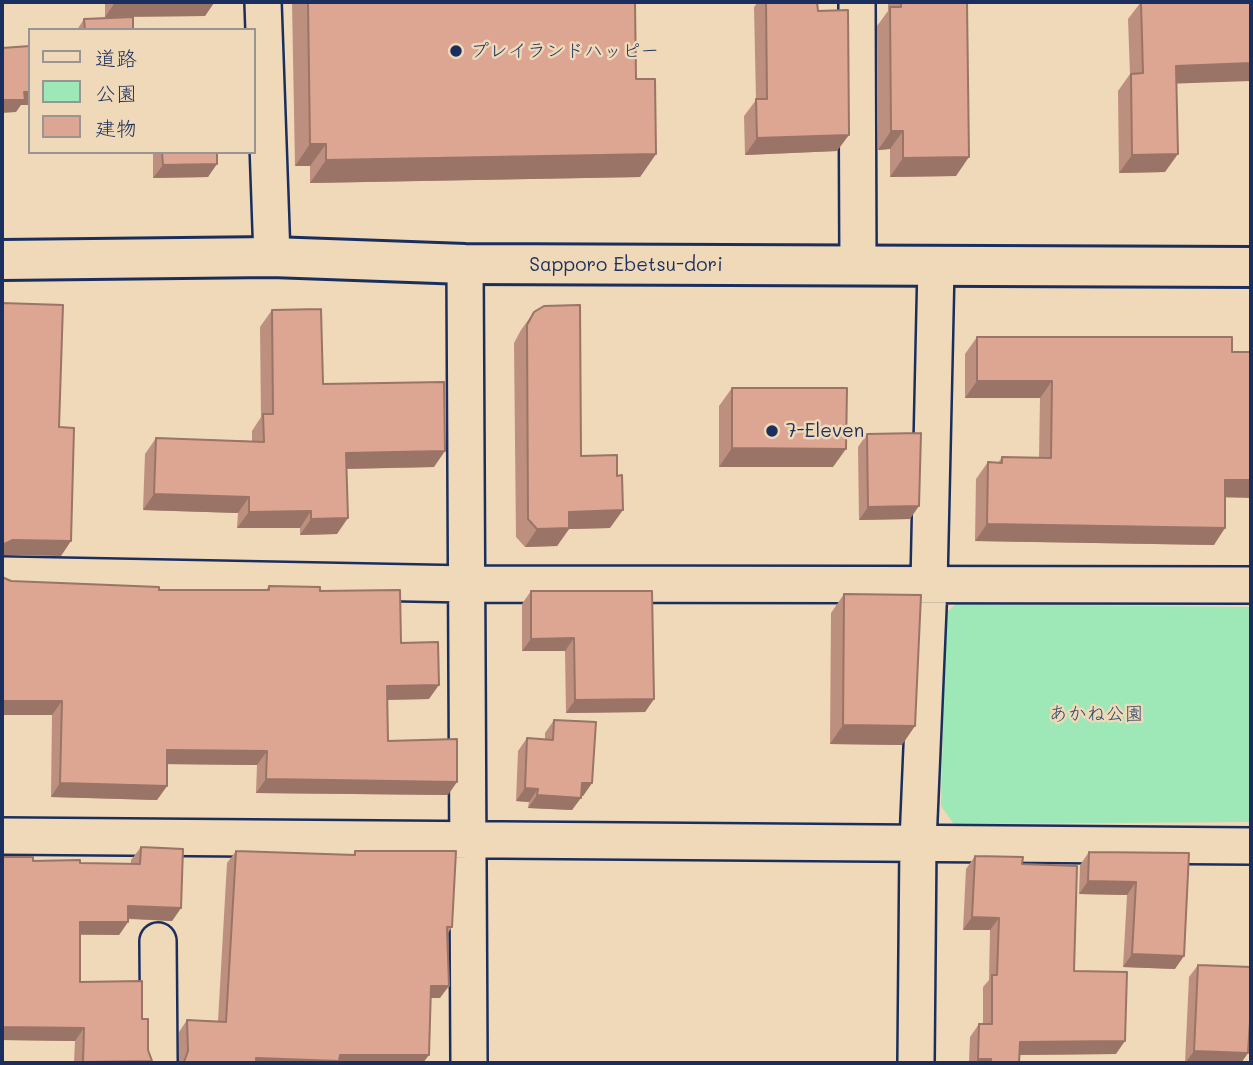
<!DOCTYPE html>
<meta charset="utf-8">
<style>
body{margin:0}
#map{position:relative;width:1253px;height:1065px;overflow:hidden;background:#efd9b8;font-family:Mali,"Klee One",sans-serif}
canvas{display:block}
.frame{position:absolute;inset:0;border:4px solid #1b2f5e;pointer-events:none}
.legend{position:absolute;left:28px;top:28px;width:228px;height:126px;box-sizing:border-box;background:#efd9b8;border:2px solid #9a9594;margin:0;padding:9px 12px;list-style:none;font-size:21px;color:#1b2f5e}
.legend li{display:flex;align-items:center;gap:14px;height:35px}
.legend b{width:35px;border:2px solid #9a9594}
</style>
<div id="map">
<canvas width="1253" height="1065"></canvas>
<div class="frame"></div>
<ul class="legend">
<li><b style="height:9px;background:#efd9b8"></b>道路</li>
<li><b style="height:19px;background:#9ee7b6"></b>公園</li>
<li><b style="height:19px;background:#dca692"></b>建物</li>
</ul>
</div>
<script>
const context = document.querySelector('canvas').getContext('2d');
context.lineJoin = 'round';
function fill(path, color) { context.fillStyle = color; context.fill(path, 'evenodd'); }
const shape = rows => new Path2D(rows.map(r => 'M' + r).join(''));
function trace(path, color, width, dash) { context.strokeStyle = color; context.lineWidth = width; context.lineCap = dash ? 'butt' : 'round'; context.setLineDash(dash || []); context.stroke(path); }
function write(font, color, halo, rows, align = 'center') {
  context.font = font + ' Mali,"Klee One",sans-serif'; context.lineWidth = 5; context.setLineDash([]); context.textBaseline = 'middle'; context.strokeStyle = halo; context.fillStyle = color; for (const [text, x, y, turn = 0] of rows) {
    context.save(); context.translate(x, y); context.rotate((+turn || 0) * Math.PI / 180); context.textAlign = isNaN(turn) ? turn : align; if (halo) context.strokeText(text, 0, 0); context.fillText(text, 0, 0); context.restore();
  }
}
const green = shape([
 [956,604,1251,607,1251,822,954,824,941,806,946,613]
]);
const minor = shape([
 [263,2,272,257],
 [857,2,858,266],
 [465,264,469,1063],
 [2,575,467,584,1251,585],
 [2,836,1251,846],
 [158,941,159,1063],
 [916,1063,918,842,929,584,936,266]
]);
const highway = shape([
 [2,260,272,257,465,264,1251,267]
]);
const wall = shape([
 [105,2,214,2,205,16,105,17],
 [292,2,635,2,636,79,656,154,640,177,310,183,310,166,295,166],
 [758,2,817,2,818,11,837,151,745,155,744,116,756,100,754,7],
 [888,2,967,2,956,176,890,177,890,149,878,150,877,26,888,11],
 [1141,2,1176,84,1165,172,1119,173,1118,91,1130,74,1128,19],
 [84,19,133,30,77,30],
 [153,152,217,152,208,177,153,178],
 [272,310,323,384,434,467,347,469,337,534,300,535,300,528,237,528,238,513,143,510,145,454,156,438,252,441,252,431,261,417,260,327],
 [534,312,581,456,610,528,569,529,557,546,525,547,516,537,514,343,521,330],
 [977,337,1232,337,1225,497,1214,545,975,541,976,479,988,462,998,463,1002,457,1039,458,1040,398,965,398,965,354],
 [732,388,833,467,719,467,719,406],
 [867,434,910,519,859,520,858,447],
 [2,577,11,581,159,590,266,590,269,586,320,591,401,643,429,699,387,700,388,741,448,795,256,793,257,765,167,764,167,786,157,800,51,797,52,715,2,715],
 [531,591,654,699,645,712,566,713,565,651,522,651,522,604],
 [844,594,902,745,830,744,831,613],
 [554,720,592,783,583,796,581,796,572,810,528,808,529,802,516,801,518,751,527,738,545,739,545,733],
 [141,847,181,908,172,921,128,919,128,922,119,935,80,935,80,982,142,1019,150,1063,74,1063,75,1041,2,1040,2,857,33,861,80,863,131,863,131,860],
 [236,851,353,855,355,851,452,927,448,933,440,998,430,998,423,1063,179,1063,179,1032,187,1020,218,1021,227,863],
 [1089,852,1189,853,1175,969,1123,967,1127,895,1079,894,1080,865],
 [975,856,1022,864,1074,971,1116,1054,1020,1055,1019,1063,969,1063,970,1037,979,1024,983,1024,983,987,989,980,990,930,963,930,966,869],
 [1198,965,1251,967,1251,1034,1249,1034,1248,1053,1241,1063,1185,1063,1189,977]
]);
const shadedWall = shape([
 [214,3,205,16,105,17,114,4],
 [1251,63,1251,81,1164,84,1176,66],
 [24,92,30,92,30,105,21,105,16,112,2,113,2,100],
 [891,131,903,131,890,149,878,150],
 [849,135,837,151,745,155,757,138],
 [310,144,326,144,310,166,295,166],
 [656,154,640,177,310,183,326,160],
 [1178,154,1165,172,1119,173,1132,155],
 [969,157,956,176,890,177,903,158],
 [217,164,208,177,153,178,163,165],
 [977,381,1052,381,1040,398,965,398],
 [732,448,846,449,833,467,719,467],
 [445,451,434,467,335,469,346,453],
 [1225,480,1251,480,1251,498,1213,497],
 [154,494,249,497,238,513,143,510],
 [919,506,910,519,859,520,868,507],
 [623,510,610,528,569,529,557,546,525,547,537,529,569,512],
 [311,511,300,528,237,528,249,512],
 [348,518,337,534,300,535,311,519],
 [987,524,1225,528,1214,545,975,541],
 [13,540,71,541,61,556,2,555,2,545],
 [574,638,565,651,522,651,531,639],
 [439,685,429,699,377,700,387,686],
 [654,699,645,712,566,713,575,700],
 [2,701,62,701,52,715,2,715],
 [843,725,915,726,902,745,830,744],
 [167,750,267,751,257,765,158,764],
 [266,779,457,782,448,795,256,793],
 [60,783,167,786,157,800,51,797],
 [582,783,592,783,583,796,573,795],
 [525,788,538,789,529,802,516,801],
 [537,795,581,798,572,810,528,808],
 [1088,881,1136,882,1127,895,1079,894],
 [128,906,181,908,172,921,119,918],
 [972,917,999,918,990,930,963,930],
 [80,922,128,922,119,935,71,934],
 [1132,954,1184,956,1175,969,1123,967],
 [431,986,449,986,440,998,422,998],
 [1250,1021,1251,1021,1251,1034,1241,1034],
 [2,1027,84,1028,75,1041,2,1040],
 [1125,1041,1116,1054,1011,1055,1020,1042],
 [1194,1051,1248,1053,1241,1063,1185,1063],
 [340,1055,429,1055,423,1063,183,1063,184,1062,256,1058],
 [978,1059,991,1059,988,1063,975,1063],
 [152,1061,150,1063,82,1063,83,1062]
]);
const building = shape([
 [114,2,214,2,214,3,114,4,114,2],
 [308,2,635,2,636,79,655,79,656,154,326,160,326,144,310,144,308,2],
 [766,2,817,2,818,11,848,10,849,135,757,138,756,99,767,99,766,2],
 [901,2,967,2,969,157,903,158,903,131,891,131,890,7,901,7,901,2],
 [1141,2,1251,2,1251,63,1176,66,1178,154,1132,155,1131,74,1143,73,1141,2],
 [133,17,133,30,85,30,84,19,133,17],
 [30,46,30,92,24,92,25,100,2,100,2,48,30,46],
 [162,152,217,152,217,164,163,165,162,152],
 [2,303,63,305,59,427,74,428,71,541,13,540,2,545,2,303],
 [580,305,581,456,617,455,617,476,622,475,623,510,569,512,569,528,537,529,528,519,527,325,534,312,544,306,580,305],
 [321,309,323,384,444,382,445,451,346,453,348,518,311,519,311,511,249,512,249,497,154,494,156,438,264,442,263,414,273,414,272,310,321,309],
 [977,337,1232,337,1232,352,1251,352,1251,480,1225,480,1225,528,987,524,988,462,1002,463,1002,457,1051,458,1052,381,977,381,977,337],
 [732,388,847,388,846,449,732,448,732,388],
 [921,433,919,506,868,507,867,434,921,433],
 [2,577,11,581,159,587,159,590,269,590,269,586,320,587,320,591,400,590,401,643,438,642,439,685,387,686,388,741,457,739,457,782,266,779,267,751,167,750,167,786,60,783,62,701,2,701,2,577],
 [531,591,652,591,654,699,575,700,574,638,531,639,531,591],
 [844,594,921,595,915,726,843,725,844,594],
 [554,720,596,722,592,783,582,783,581,798,537,795,538,789,525,788,527,738,553,740,554,720],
 [141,847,183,849,181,908,128,906,128,922,80,922,80,982,142,981,142,1019,148,1019,148,1050,152,1061,83,1062,84,1028,2,1027,2,857,33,857,33,861,80,860,80,863,140,864,141,847],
 [236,851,355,855,355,851,456,851,452,927,447,927,449,986,431,986,429,1055,340,1055,339,1061,256,1058,256,1062,184,1062,188,1051,187,1020,226,1022,236,851],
 [1089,852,1189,853,1184,956,1132,954,1136,882,1088,881,1089,852],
 [975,856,1023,857,1022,864,1077,866,1074,971,1127,972,1125,1041,1020,1042,1019,1063,991,1063,991,1059,978,1059,979,1024,992,1024,992,975,997,975,999,918,972,917,975,856],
 [1198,965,1251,967,1251,1021,1250,1021,1248,1053,1194,1051,1198,965]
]);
const markers = [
 [456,51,7,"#1b2f5e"],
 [772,431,7,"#1b2f5e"]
];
const poiNames = [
 ["プレイランドハッピー",470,51],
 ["7-Eleven",786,431]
];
const streetNames = [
 ["Sapporo Ebetsu-dori",626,265]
];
const parkNames = [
 ["あかね公園",1096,714]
];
fill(green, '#9ee7b6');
trace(minor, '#1b2f5e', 40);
trace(highway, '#1b2f5e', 44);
trace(minor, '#efd9b8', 35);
trace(highway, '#efd9b8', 38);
fill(wall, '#bd8f7e');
fill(shadedWall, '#9a7466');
fill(building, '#dca692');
trace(building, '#9a7466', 2);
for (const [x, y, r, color] of markers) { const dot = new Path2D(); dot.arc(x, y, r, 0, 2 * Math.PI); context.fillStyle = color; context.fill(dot); trace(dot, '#efd9b8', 2.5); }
write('19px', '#1b2f5e', '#efd9b8', poiNames, 'left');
write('19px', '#1b2f5e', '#efd9b8', streetNames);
write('19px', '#2f4b6b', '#efd9b8', parkNames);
</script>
